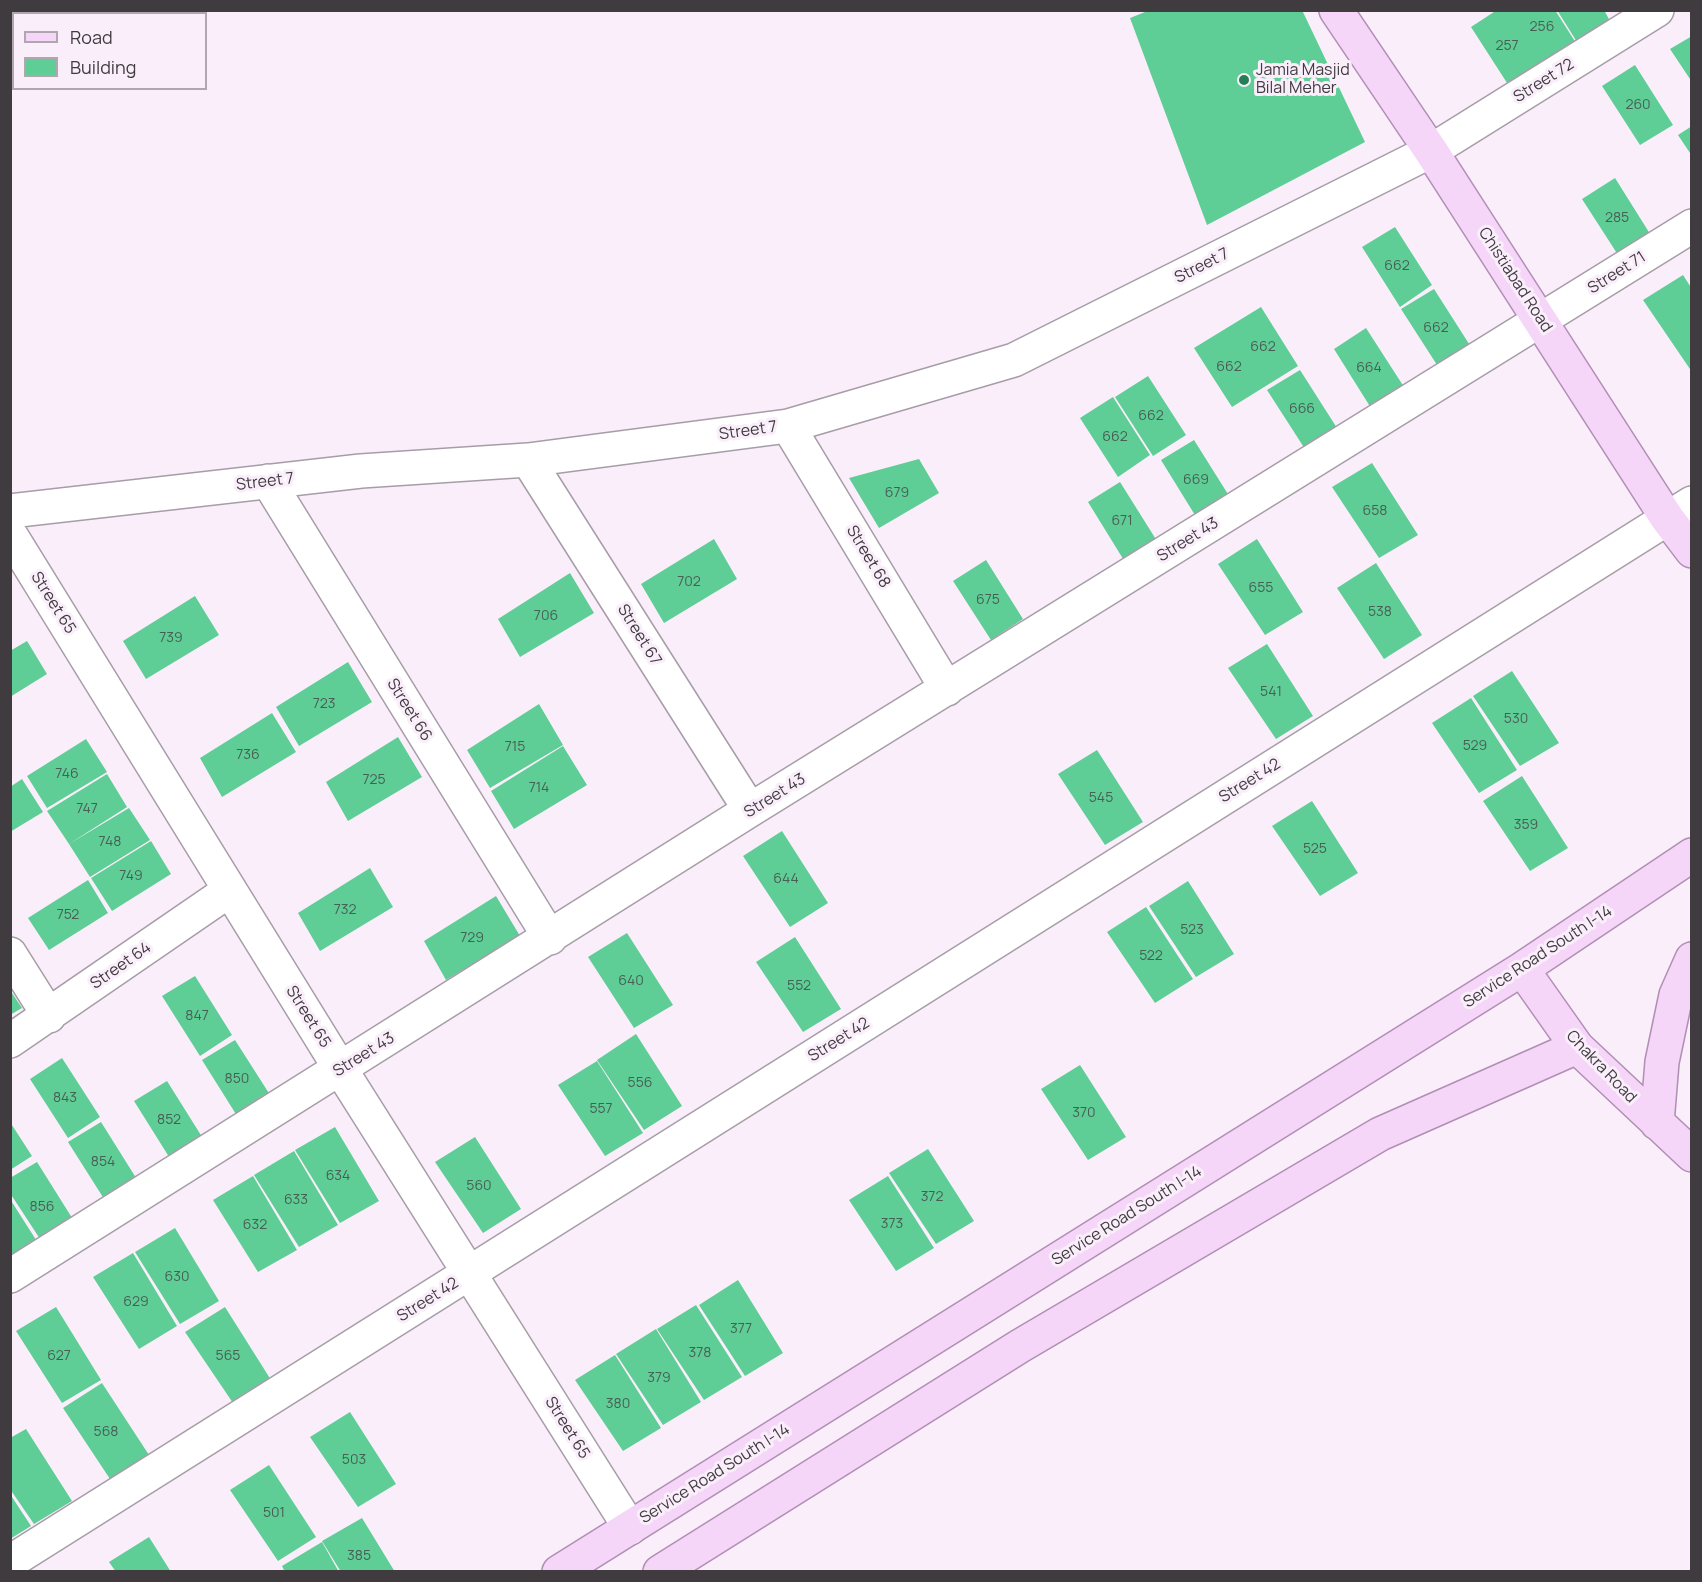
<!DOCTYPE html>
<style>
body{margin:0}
#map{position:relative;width:1702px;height:1582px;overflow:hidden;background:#f9eefa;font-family:Manrope,sans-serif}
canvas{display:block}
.frame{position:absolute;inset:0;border:12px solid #3f3b3f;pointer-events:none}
.legend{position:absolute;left:12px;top:12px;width:195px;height:78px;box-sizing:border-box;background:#f9eefa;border:2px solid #afa6af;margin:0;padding:8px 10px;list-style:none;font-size:18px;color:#3f3b3f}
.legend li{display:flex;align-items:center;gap:12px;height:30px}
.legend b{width:30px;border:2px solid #afa6af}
</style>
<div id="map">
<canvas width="1702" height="1582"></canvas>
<div class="frame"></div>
<ul class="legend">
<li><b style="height:8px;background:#f5d6f8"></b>Road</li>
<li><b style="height:16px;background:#5fcd96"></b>Building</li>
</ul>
</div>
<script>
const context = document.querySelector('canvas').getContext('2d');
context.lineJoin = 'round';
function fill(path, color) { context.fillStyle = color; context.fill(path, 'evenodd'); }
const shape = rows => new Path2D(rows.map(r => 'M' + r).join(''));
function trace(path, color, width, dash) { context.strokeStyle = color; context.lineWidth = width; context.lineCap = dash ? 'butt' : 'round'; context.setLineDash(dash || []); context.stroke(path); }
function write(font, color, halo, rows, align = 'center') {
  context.font = font + ' Manrope,sans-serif'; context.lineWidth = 6; context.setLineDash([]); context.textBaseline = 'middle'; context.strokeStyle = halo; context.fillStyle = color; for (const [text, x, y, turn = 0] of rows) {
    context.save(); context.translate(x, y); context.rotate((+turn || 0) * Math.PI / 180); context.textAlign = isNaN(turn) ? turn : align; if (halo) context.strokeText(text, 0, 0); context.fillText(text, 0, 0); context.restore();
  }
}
const building = shape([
 [1150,10,1302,10,1365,142,1207,225,1130,18],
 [1497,10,1555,10,1576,43,1509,86,1471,27],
 [1557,10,1604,10,1610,21,1577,42],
 [1692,36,1692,82,1670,49],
 [1635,65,1673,125,1640,145,1602,86],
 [1692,126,1692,156,1678,135],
 [1615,178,1652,237,1620,258,1582,199],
 [1395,227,1432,285,1400,307,1362,247],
 [1683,275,1692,289,1692,372,1643,300],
 [1434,289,1471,347,1439,368,1401,309],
 [1261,307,1298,366,1232,407,1194,348],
 [1366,328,1404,387,1371,408,1334,349],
 [1300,370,1337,428,1305,449,1267,390],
 [1148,376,1186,435,1153,456,1115,397],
 [1113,397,1150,455,1118,477,1080,418],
 [1194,440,1231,499,1198,520,1161,460],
 [919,459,939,493,879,528,849,478],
 [1372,463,1418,535,1379,558,1332,487],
 [1120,482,1157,541,1125,562,1088,502],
 [714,539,737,579,664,623,641,584],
 [1257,539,1303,612,1265,635,1218,564],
 [986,560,1023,619,991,640,953,581],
 [1376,563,1422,635,1384,659,1337,588],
 [570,573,594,613,520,657,498,619],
 [195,596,219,635,146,679,123,641],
 [27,641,47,674,10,697,10,651],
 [1267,644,1313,716,1276,739,1228,668],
 [348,662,372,702,299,746,276,707],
 [1512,671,1559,743,1520,766,1473,696],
 [1471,698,1517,770,1479,793,1432,723],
 [539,704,563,745,490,788,467,750],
 [272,713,296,752,222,797,200,758],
 [398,737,422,777,348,821,326,782],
 [86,739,107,772,47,808,27,776],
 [563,746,587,785,514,829,491,791],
 [1097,750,1143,822,1105,845,1058,774],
 [107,774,127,807,69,844,47,811],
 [1522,776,1568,848,1530,871,1483,801],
 [22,779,43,812,10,832,10,787],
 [1312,801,1358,873,1320,896,1272,826],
 [129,808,150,840,90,877,69,844],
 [782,831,828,903,790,927,743,856],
 [151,841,171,874,112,911,91,878],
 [370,868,393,907,320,951,298,913],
 [88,880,108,913,49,950,28,918],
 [1188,881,1234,954,1196,977,1149,906],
 [496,896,520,936,446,980,424,941],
 [1146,907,1193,979,1155,1003,1107,932],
 [627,933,673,1005,634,1028,588,957],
 [795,937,841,1009,803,1032,756,962],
 [195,976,232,1035,200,1056,162,996],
 [10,990,22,1008,10,1015],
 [636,1034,682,1106,644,1130,597,1060],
 [235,1040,272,1098,239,1119,202,1060],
 [62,1058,100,1117,68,1138,30,1079],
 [597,1061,643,1133,605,1156,558,1085],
 [1080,1065,1126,1137,1088,1160,1041,1089],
 [167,1081,204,1140,171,1160,134,1101],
 [10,1122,32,1156,10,1170],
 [101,1122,138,1181,106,1202,68,1142],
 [335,1127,379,1201,340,1223,295,1150],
 [475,1137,521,1209,483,1233,435,1162],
 [928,1149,974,1221,936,1244,889,1173],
 [294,1151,338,1225,299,1247,254,1175],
 [37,1162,74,1221,42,1242,10,1193,10,1178],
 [253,1176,297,1250,258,1272,213,1200],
 [888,1176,934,1248,896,1271,849,1200],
 [10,1199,38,1243,10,1261],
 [175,1228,219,1301,180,1324,135,1252],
 [133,1253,177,1326,139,1349,93,1277],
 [738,1280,783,1353,745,1376,699,1305],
 [696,1305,742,1377,704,1400,657,1329],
 [56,1307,101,1380,62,1403,16,1331],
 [225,1307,271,1380,233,1403,185,1332],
 [656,1329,701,1402,663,1425,616,1354],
 [615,1355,661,1428,623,1451,575,1380],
 [102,1383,149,1455,110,1479,63,1408],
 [350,1412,396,1484,358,1507,310,1437],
 [26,1429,72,1501,34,1524,10,1489,10,1438],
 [269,1465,316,1537,278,1561,230,1490],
 [10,1494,31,1526,10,1539],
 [362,1518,395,1572,341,1572,322,1541],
 [149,1537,171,1572,116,1572,109,1562],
 [322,1542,339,1572,285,1572,282,1566]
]);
const minor = shape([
 [788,426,947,689],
 [528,460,750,810],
 [268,481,550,938],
 [10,511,361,471,528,460,788,426,1014,360,1431,151,1657,10],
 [10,534,341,1070,630,1528],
 [10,954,49,1016],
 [10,1041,230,890],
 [10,1276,750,810,1692,226],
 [10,1562,1692,503]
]);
const major = shape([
 [1336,10,1431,151,1667,518,1692,551],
 [1522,969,1577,1047,1692,1155],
 [1657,1123,1662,1062,1676,995,1692,959],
 [559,1572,1522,969,1692,855],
 [660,1572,1020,1346,1380,1134,1577,1047]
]);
const markers = [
 [1244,80,6,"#238056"]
];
const numberNames = [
 ["256",1542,27],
 ["257",1507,46],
 ["260",1638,105],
 ["285",1617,218],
 ["662",1397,266],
 ["662",1436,328],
 ["662",1263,347],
 ["662",1229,367],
 ["664",1369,368],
 ["666",1302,409],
 ["662",1151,416],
 ["662",1115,437],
 ["669",1196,480],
 ["679",897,493],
 ["658",1375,511],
 ["671",1122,521],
 ["702",689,582],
 ["655",1261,588],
 ["675",988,600],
 ["538",1380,612],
 ["706",546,616],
 ["739",171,638],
 ["541",1271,692],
 ["723",324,704],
 ["530",1516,719],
 ["529",1475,746],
 ["715",515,747],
 ["736",248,755],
 ["746",67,774],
 ["725",374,780],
 ["714",539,788],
 ["545",1101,798],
 ["747",87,809],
 ["359",1526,825],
 ["748",110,842],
 ["525",1315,849],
 ["749",131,876],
 ["644",786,879],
 ["732",345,910],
 ["752",68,915],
 ["523",1192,930],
 ["729",472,938],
 ["522",1151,956],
 ["640",631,981],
 ["552",799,986],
 ["847",197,1016],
 ["850",237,1079],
 ["556",640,1083],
 ["843",65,1098],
 ["557",601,1109],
 ["370",1084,1113],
 ["852",169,1120],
 ["854",103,1162],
 ["634",338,1176],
 ["560",479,1186],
 ["372",932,1197],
 ["633",296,1200],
 ["856",42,1207],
 ["373",892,1224],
 ["632",255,1225],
 ["630",177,1277],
 ["629",136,1302],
 ["377",741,1329],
 ["378",700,1353],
 ["627",59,1356],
 ["565",228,1356],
 ["379",659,1378],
 ["380",618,1404],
 ["568",106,1432],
 ["503",354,1460],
 ["501",274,1513],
 ["385",359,1556]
];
const poiNames = [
 ["Jamia Masjid",1256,71],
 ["Bilal Meher",1256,89]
];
const streetNames = [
 ["Street 72",1544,81,-32],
 ["Street 7",1202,266,-27],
 ["Street 71",1617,273,-32],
 ["Chistiabad Road",1515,280,57],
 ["Street 7",748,431,-8],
 ["Street 7",265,482,-7],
 ["Street 43",1188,540,-32],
 ["Street 68",868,557,59],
 ["Street 65",53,603,58],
 ["Street 67",639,635,58],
 ["Street 66",409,710,58],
 ["Street 42",1250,781,-32],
 ["Street 43",775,796,-32],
 ["Service Road South I-14",1538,957,-33],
 ["Street 64",121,966,-35],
 ["Street 65",308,1017,58],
 ["Street 42",839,1040,-32],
 ["Street 43",364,1055,-32],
 ["Chakra Road",1601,1067,46],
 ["Service Road South I-14",1127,1216,-32],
 ["Street 42",428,1300,-32],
 ["Street 65",567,1428,58],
 ["Service Road South I-14",715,1474,-32]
];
fill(building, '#5fcd96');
trace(minor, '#a79da8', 36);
trace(major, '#b18eb4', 36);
trace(minor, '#fff', 33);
trace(major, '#f5d6f8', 33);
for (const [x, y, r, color] of markers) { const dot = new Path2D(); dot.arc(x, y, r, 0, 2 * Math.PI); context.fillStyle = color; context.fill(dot); trace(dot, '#f9eefa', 2); }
write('14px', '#476055', null, numberNames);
write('16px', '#3f3b3f', '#f9eefa', poiNames, 'left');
write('16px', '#3f3b3f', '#f9eefa', streetNames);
</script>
